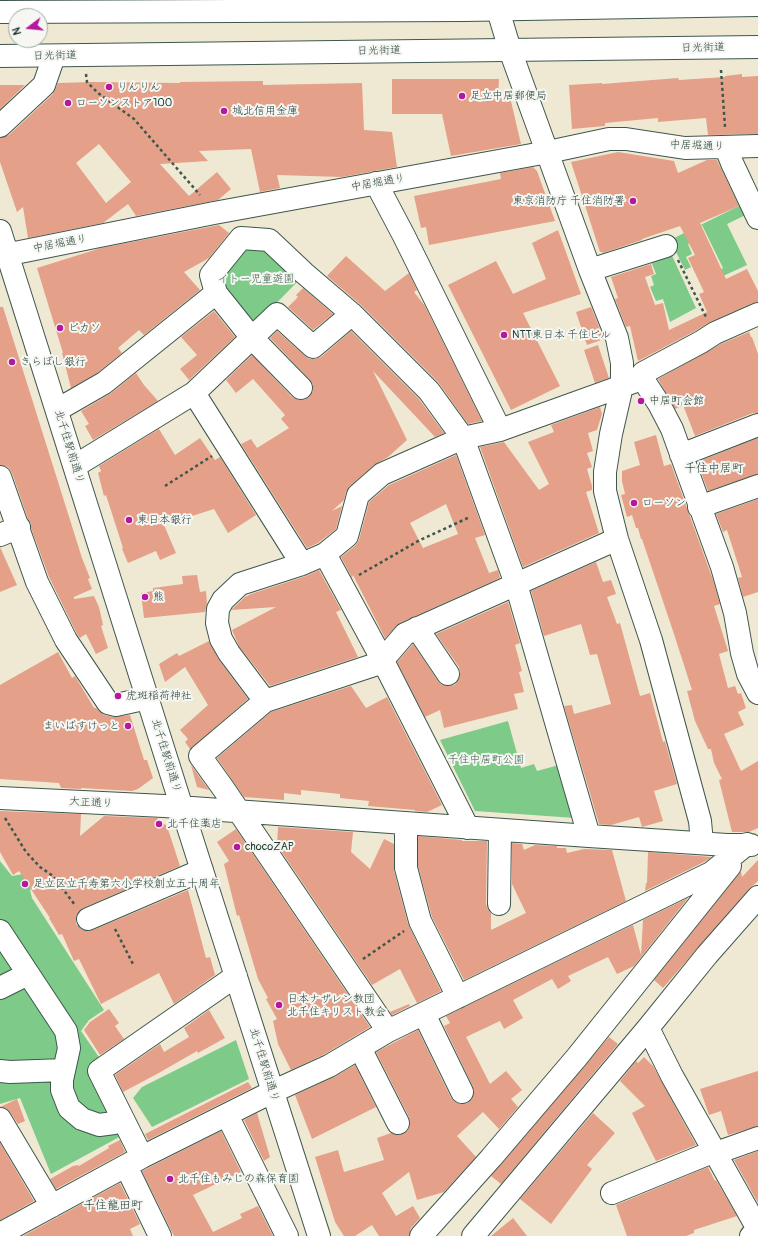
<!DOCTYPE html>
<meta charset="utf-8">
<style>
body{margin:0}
#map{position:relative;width:758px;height:1236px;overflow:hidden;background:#efe9d3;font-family:Pangolin,sans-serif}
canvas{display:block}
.north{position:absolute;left:8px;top:8px;width:40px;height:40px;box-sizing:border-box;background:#f6f6f2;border:1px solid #a0aca6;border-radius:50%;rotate:254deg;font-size:11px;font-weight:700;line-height:16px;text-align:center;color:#1f3d34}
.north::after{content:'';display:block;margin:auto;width:14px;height:18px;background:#b5179e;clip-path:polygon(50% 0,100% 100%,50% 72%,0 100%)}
</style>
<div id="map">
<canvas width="758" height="1236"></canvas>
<div class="north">N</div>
</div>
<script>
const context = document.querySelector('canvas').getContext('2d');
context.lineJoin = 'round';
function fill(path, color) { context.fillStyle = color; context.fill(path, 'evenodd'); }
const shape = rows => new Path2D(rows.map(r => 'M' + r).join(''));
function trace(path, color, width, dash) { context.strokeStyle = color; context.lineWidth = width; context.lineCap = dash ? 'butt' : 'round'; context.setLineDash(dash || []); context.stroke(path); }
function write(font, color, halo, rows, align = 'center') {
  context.font = font + ' Pangolin,"Klee One",sans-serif'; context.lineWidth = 4; context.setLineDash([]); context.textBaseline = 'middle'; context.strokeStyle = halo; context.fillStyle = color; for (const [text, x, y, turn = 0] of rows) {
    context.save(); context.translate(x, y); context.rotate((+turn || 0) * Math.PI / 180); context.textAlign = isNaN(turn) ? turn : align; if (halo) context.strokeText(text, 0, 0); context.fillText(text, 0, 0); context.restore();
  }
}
const green = shape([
 [747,202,752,212,727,224,747,265,723,276,720,270,723,268,702,225,689,232,693,241,688,244,692,254,686,257,691,267,685,270,670,240],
 [244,243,267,243,301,278,253,327,230,300,221,274],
 [669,249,696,308,670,322,663,299,656,301,650,287,654,285,651,276,656,274,649,256],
 [508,721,521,768,534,764,537,771,559,765,575,818,475,811,440,740],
 [0,861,12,876,34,872,40,880,30,890,32,898,104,1010,89,1020,81,1031,103,1063,123,1135,51,1174,20,1098,0,1104],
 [236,1040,249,1079,152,1127,133,1098,142,1087]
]);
const building = shape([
 [742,74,742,77,758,76,758,134,708,135,706,118,658,122,658,118,605,123,605,126,572,129,569,85,602,83,602,84,678,78,679,80,725,77,725,76],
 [392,79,499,79,498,99,510,97,521,144,451,156,442,114,392,114],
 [263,81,263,85,362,83,364,130,392,132,397,167,342,177,277,175,280,188,260,192,251,149,199,151,208,161,160,164,189,196,217,172,231,189,218,200,136,216,128,204,103,223,28,238,23,207,17,212,0,162,0,138,9,135,53,94,58,83,92,82,180,83,180,82],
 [99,144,131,182,106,203,76,163],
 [0,85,25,85,0,109],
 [618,152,674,161,678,173,707,160,717,160,739,206,700,223,726,279,747,269,758,291,758,302,753,303,710,322,695,331,638,361,630,326,626,327,615,299,618,298,611,277,651,264,654,274,645,277,655,305,663,303,669,330,707,312,699,294,704,292,688,258,695,255,680,226,642,239,642,240,603,253,602,252,600,252,571,162],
 [533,167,537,171,555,221,429,245,426,227,421,228,414,196,501,179,500,173],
 [219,225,229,233,209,258,184,272,200,290,144,335,139,330,118,348,122,353,97,373,71,388,62,353,63,353,37,268,101,248],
 [558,230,581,294,523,313,560,386,511,410,448,285,496,261,513,294,546,279,532,243],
 [346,256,385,291,409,273,417,290,414,292,425,306,482,421,468,424,438,382,361,305,327,276],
 [303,288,333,314,313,330,288,307,298,297,296,295],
 [0,307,3,307,82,558,90,578,88,579,92,589,74,597,74,599,94,596,99,607,103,625,101,626,108,648,96,654,86,634,80,638,77,634,49,577,31,528,31,523,28,519,12,473,8,467,0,465],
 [591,307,604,339,587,345,576,312],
 [214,311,235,337,189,380,180,369,197,355,181,337],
 [277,331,305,356,309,359,315,359,321,357,351,331,419,399,444,433,435,437,373,371,407,440,388,457,374,465,350,486,346,492,344,500,332,511,342,506,336,529,318,543,307,548,241,444,251,439,257,448,289,428,281,419,285,415,253,379,236,393,226,380,252,355,292,397,298,400,304,400,309,397,313,391,313,385,310,380,270,338],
 [749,332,751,337,752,337,758,354,758,413,753,413,695,436,683,405,675,409,658,379,721,344],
 [598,345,609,378,595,383,584,350],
 [136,373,144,385,158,401,93,440,85,426,89,424,81,411,110,394],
 [600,407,602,414,597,430,588,433,593,451,587,453,592,467,587,469,592,486,592,490,586,492,599,533,523,567,480,447,504,442,539,490,549,484,528,442,554,432,551,425],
 [159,429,175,455,200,438,215,460,220,457,256,515,228,533,214,509,164,525,176,553,160,560,156,551,128,563,122,549,123,548,106,495,104,496,98,473,101,471,99,466],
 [656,435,664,466,671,464,713,580,720,604,714,606,728,651,719,654,728,688,735,686,738,694,741,693,746,708,738,712,744,725,724,734,741,771,758,761,758,828,749,832,732,832,719,780,722,779,714,763,711,749,708,749,695,721,687,691,692,690,673,631,642,539,641,539,638,528,636,528,632,515,627,517,621,495,625,494,622,481,622,471,640,465,634,442],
 [758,438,758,474,708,491,697,462],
 [456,455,485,535,475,538,489,573,498,570,500,578,400,623,385,638,353,575,352,578,341,557,355,546,359,540,369,502,389,485],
 [446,504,458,534,423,548,410,523],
 [758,499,758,592,743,597,738,578,742,577,727,530,723,532,716,514],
 [0,547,17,585,0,592],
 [596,562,603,582,611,580,616,594,607,597,617,624,620,623,640,696,650,693,663,742,665,741,677,784,654,791,663,821,642,827,639,817,611,825,599,824,564,706,572,705,574,714,611,704,597,654,590,655,581,624,544,636,531,591],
 [319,570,341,610,336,612,358,657,270,686,239,646,232,630,276,607,231,610,245,597,251,594,306,576],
 [197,575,200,592,206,591,207,604,205,612,144,618,141,593,153,591,153,588,183,584,182,576],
 [508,602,520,643,515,645,522,671,519,672,524,692,514,694,518,709,444,728,440,710,425,717,397,662,413,644,438,681,442,685,448,686,455,685,459,679,460,674,459,667,436,634],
 [209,641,219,660,248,699,190,749,185,742,188,739,180,730,208,705,185,667,165,682,159,664,177,653,179,656],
 [58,652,72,678,75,676,94,708,96,708,104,715,113,717,130,715,144,760,147,760,153,778,138,789,132,791,81,788,81,789,61,788,59,783,0,779,0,685],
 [351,686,366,708,387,697,442,805,427,812,415,811,415,810,368,806,369,801,340,798,340,794,301,790,301,795,284,793,284,800,244,797,217,758,271,712],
 [191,765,209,790,197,787],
 [0,811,81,814,80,836,104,816,157,818,167,826,180,866,83,908,78,912,76,917,76,924,81,929,87,931,93,930,188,890,206,958,210,957,215,975,174,1004,159,973,101,1004,79,959,74,961,62,934,59,935,49,918,50,918,19,871,13,875,0,852],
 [278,827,353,832,351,852,370,869,384,839,394,844,394,871,408,924,441,991,417,1003,400,969,372,985,277,845],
 [236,829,370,1027,323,1055,291,1070,278,1044,273,1021,277,1019,266,999,268,998,258,979,239,915,237,916,224,864,229,861,217,842],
 [418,836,462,840,462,841,487,841,486,904,488,910,491,913,491,930,526,913,512,884,512,843,522,844,524,850,535,845,557,846,557,848,566,848,567,853,584,849,612,850,626,901,464,980,432,917,418,866],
 [648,852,712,857,704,862,645,891,646,883,647,883],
 [758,860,758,881,749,889,663,988,654,980,741,871,742,877],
 [688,898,634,966,617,974,608,957,568,976,571,981,558,989,552,979,513,1000,523,1018,504,1029,500,1021,466,1037,490,1084,506,1071,522,1090,511,1099,518,1107,499,1129,483,1112,457,1136,476,1157,444,1192,417,1200,409,1172,382,1193,396,1216,413,1206,420,1218,411,1228,409,1236,379,1236,372,1225,355,1236,344,1236,335,1222,315,1157,338,1150,344,1172,384,1160,377,1138,391,1133,397,1135,403,1134,408,1130,410,1124,409,1117,376,1052,418,1030,451,1098,455,1102,461,1104,468,1103,472,1099,474,1093,473,1087,444,1026,450,1023,446,1016,633,925,641,955,643,920],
 [409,1004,410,1006,392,1015,390,1012],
 [109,1009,119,1023,115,1026,124,1039,100,1055,84,1030,90,1022],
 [209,1010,225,1038,198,1053,197,1051,157,1074,123,1092,115,1075,160,1044,164,1052,189,1037,184,1028],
 [609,1037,618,1044,501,1184,491,1176],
 [644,1057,653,1066,696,1145,656,1161,632,1113,645,1106,620,1081,636,1061,638,1063],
 [355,1065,376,1107,312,1139,295,1095,334,1077],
 [758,1071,758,1126,728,1135,721,1111,709,1115,700,1089],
 [248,1082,252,1088,148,1140,145,1134],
 [17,1099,25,1121,18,1124,10,1112,6,1108,0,1107],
 [257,1113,270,1157,264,1161,244,1120],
 [593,1113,615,1133,587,1165,592,1169,551,1224,520,1199],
 [221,1131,241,1172,193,1195,213,1232,242,1218,240,1214,258,1206,273,1236,174,1236,170,1228,142,1171],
 [120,1140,125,1152,56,1189,50,1179,73,1166,78,1165,79,1166,109,1148,108,1146],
 [0,1143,34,1201,0,1220],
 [758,1151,758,1203,734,1160],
 [708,1167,715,1181,716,1180,737,1216,694,1230,694,1233,686,1236,627,1236,616,1205],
 [120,1183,140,1224,130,1229,133,1236,23,1236],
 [513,1218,527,1236,491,1236]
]);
const path = shape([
 [721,70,725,127],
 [86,74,87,82,98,93,134,119,200,195],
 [678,260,706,317],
 [165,486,212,456],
 [359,575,420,540,470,517],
 [5,818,26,852,40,867,53,876,75,905],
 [115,929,134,966],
 [363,959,404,931]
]);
const minor = shape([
 [495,0,510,50,590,270,617,338,622,363,622,386,611,434,605,472,605,491,617,539,651,640,700,821,702,843],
 [0,126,44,85,54,56],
 [726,148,732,163,758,218],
 [376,183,404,236,500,430],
 [0,231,182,808,319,1236],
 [0,256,214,213,548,152,609,139,626,139,685,148,758,146],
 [590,270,666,246],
 [216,293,252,338,301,388],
 [639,380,643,373,701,342,715,333,758,314],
 [194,393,302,564],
 [57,410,104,383,216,293,211,275,241,238,269,240,304,273,352,314,429,391,463,438,516,584,589,836],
 [681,455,758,425],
 [75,466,194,393,277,314,313,347,352,314],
 [0,477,37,582,66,640,108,703,116,705,148,698],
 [699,507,758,486],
 [0,535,19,527],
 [617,539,405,634,380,663,265,701,229,653,221,639,217,623,218,609,223,600,240,584,302,564,325,554,347,536,358,495,382,474,463,438,500,430,639,380,646,384,659,404,672,429,722,567,735,613,742,653,748,674,758,693],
 [325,554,382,659,468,828],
 [417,628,448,674],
 [265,701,200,756,223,788,388,1031],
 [0,798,164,806,589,836,727,845,751,845],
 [406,824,406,868,420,921,458,997],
 [499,904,500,830],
 [88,919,202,870],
 [0,931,66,1031,69,1048,62,1080,62,1090,69,1108,82,1119,99,1125,114,1123,123,1120],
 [0,988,28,974],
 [424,1014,462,1092],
 [648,1028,672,1076,758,1229],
 [360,1048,398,1123],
 [0,1071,10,1072,64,1070],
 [227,1115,287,1236],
 [0,1119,52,1206],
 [716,1153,758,1138],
 [142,1157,99,1071,236,976],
 [126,1166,160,1236],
 [612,1193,715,1151],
 [0,1234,142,1157,272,1092,329,1066,388,1031,711,873,747,844],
 [421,1236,491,1158,577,1057,730,866],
 [473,1236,648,1028,707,955,758,897]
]);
const major = shape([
 [751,1236,758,1233]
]);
const highway = shape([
 [0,12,465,10,758,5],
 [0,56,758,47]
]);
const markers = [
 [109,87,4,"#b5179e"],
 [462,96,4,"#b5179e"],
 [68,103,4,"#b5179e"],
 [224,111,4,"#b5179e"],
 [633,201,4,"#b5179e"],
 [60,328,4,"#b5179e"],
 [504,335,4,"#b5179e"],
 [12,362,4,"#b5179e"],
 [641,401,4,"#b5179e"],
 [634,503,4,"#b5179e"],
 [129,520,4,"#b5179e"],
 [145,597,4,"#b5179e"],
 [118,696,4,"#b5179e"],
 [128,726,4,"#b5179e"],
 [159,824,4,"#b5179e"],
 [237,847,4,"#b5179e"],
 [25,884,4,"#b5179e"],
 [279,1005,4,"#b5179e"],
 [170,1179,4,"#b5179e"]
];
const streetNames = [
 ["日光街道",703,48,-1],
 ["日光街道",379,51,-1],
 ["日光街道",55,56,-1],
 ["中居堀通り",697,146,2],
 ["中居堀通り",378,183,-10],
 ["中居堀通り",60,244,-11],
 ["北千住駅前通り",69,447,73],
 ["北千住駅前通り",166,756,73],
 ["大正通り",91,803,3],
 ["北千住駅前通り",264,1065,73]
];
const poiNames = [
 ["りんりん",117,87],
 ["足立中居郵便局",470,96],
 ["ローソンストア100",76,103],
 ["城北信用金庫",232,111],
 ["東京消防庁 千住消防署",625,201,"right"],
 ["ピカソ",68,328],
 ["NTT東日本 千住ビル",512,335],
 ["きらぼし銀行",20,362],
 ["中居町会館",649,401],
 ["ローソン",642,503],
 ["東日本銀行",137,520],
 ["熊",153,597],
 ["虎斑稲荷神社",126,696],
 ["まいばすけっと",120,726,"right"],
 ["北千住薬店",167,824],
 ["chocoZAP",245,847],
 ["足立区立千寿第六小学校創立五十周年",33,884],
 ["日本ナザレン教団",287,999],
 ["北千住キリスト教会",287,1012],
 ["北千住もみじの森保育園",178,1179]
];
const parkNames = [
 ["イトー児童遊園",256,279],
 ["千住中居町公園",486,760]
];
const neighbourhoodNames = [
 ["千住中居町",714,469],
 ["千住龍田町",113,1206]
];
fill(green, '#7dca89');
fill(building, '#e4a089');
trace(minor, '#3e574c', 24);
trace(major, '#3e574c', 24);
trace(highway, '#3e574c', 24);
trace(path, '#3e574c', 2.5, [3, 3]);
trace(minor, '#fff', 22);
trace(major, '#fff', 22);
trace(highway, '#fff', 22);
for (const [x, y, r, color] of markers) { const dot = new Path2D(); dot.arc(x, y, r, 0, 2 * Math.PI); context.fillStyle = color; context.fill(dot); trace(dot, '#f6f6f2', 1.5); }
write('11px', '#1f3d34', '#f6f6f2', streetNames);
write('11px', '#1f3d34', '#f6f6f2', poiNames, 'left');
write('11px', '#366049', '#f6f6f2', parkNames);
write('12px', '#1f3d34', '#f6f6f2', neighbourhoodNames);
</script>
